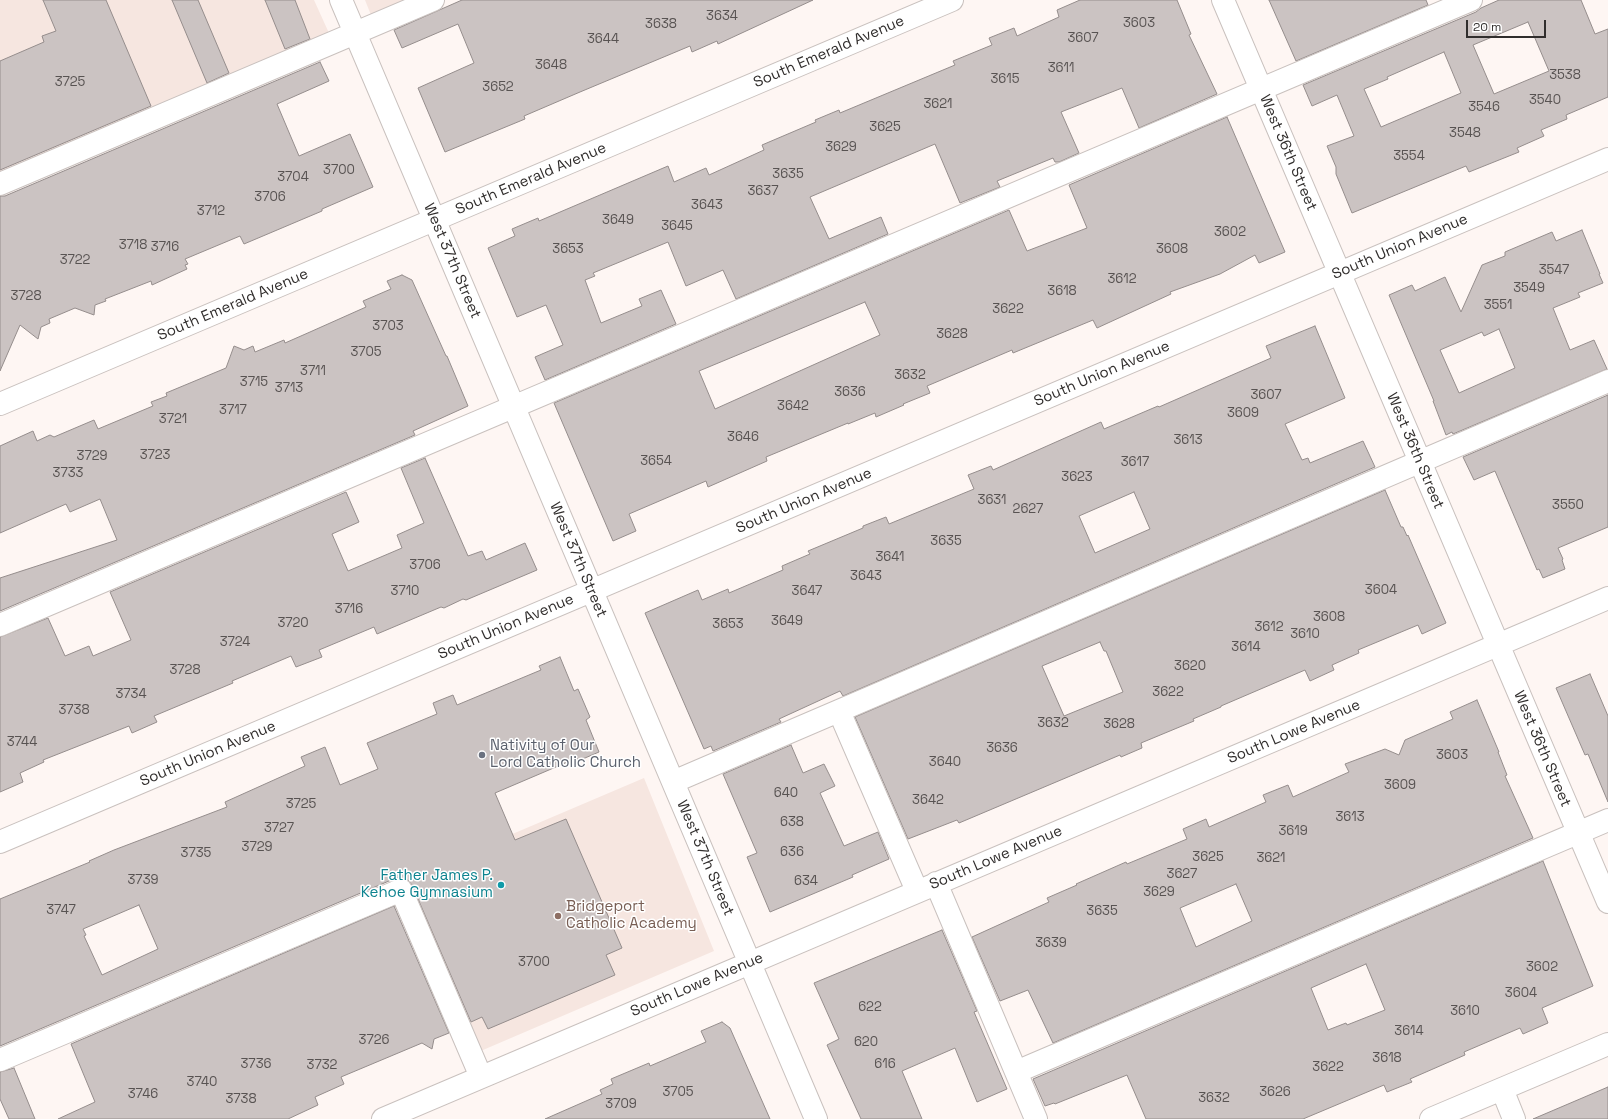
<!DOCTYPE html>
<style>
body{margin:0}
#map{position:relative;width:1608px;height:1119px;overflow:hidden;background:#fef6f3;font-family:"Space Grotesk",sans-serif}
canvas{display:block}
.scale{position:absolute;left:1466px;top:20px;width:80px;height:18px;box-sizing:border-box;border:2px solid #312e2d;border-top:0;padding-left:5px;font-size:12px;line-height:14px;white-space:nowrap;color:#312e2d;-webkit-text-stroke:3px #fff;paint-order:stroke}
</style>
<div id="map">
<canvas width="1608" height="1119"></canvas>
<div class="scale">20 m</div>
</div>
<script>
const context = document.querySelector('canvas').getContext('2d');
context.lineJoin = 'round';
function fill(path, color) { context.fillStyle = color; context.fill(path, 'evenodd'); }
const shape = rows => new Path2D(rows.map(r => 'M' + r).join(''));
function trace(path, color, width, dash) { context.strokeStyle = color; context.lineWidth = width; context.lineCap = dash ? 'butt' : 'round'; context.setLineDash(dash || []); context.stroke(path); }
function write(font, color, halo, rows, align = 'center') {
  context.font = font + ' "Space Grotesk",sans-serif'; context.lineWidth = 3; context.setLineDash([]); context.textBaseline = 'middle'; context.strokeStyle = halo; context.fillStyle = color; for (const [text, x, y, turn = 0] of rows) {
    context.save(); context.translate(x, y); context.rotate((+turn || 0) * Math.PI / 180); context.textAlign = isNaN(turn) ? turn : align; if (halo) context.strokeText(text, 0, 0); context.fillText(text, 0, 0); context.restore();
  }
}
const built = shape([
 [0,0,314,0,333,42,0,184],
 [365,0,433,0,375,25],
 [644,778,714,951,476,1053,402,881]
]);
const building = shape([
 [43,0,106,0,151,106,0,170,0,61,44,42,42,36,56,31,43,0],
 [172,0,198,0,229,73,207,83,172,0],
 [265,0,295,0,310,39,285,49,265,0],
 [462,0,813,0,718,44,717,41,692,52,690,46,580,92,524,116,525,119,445,152,418,88,474,63,458,24,402,48,394,30,462,0],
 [1080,0,1177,0,1191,34,1189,35,1217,94,1139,128,1122,88,1061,112,1079,153,1059,162,1055,162,1053,158,997,181,1000,187,960,203,935,144,810,197,829,239,881,217,888,234,736,299,723,270,686,286,668,242,593,273,595,276,585,280,601,323,642,306,639,299,661,290,676,324,545,380,535,357,563,345,546,305,517,317,488,248,515,236,512,229,538,218,539,221,668,166,674,182,706,168,709,175,764,150,762,145,816,122,815,120,839,110,840,113,955,65,953,61,992,45,989,38,1014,28,1017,36,1059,17,1057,10,1080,0],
 [1269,0,1426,0,1428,5,1296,61,1269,0],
 [1499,0,1581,0,1595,34,1608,29,1608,97,1566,115,1567,119,1541,130,1544,136,1517,148,1519,152,1469,172,1466,166,1352,213,1336,174,1336,167,1327,146,1354,136,1337,95,1312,106,1303,85,1476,12,1481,8,1499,0],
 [1528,22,1549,71,1494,94,1473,45,1528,22],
 [1444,52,1461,93,1381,127,1364,89,1388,79,1387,77,1444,52],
 [320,62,329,81,277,104,299,156,350,134,373,187,322,209,322,211,244,244,240,236,185,259,188,264,185,265,187,269,152,285,151,281,105,299,106,301,95,305,94,315,75,308,49,319,50,323,41,327,38,339,20,325,0,371,0,196,5,196,320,62],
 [1227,117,1285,252,1259,263,1255,255,1220,274,1170,292,1171,294,1097,328,1093,320,1013,353,1012,350,927,386,930,393,903,404,904,405,876,417,875,413,848,424,848,423,766,457,767,461,708,487,706,481,629,514,636,531,613,541,554,403,1009,210,1027,251,1087,228,1069,185,1227,117],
 [865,302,880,335,715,409,699,371,865,302],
 [1582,230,1600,274,1599,274,1603,283,1578,293,1580,297,1553,308,1570,350,1594,340,1607,369,1453,434,1452,432,1446,435,1433,401,1434,401,1389,295,1412,285,1415,291,1445,277,1461,312,1482,265,1505,256,1505,252,1552,232,1556,241,1582,230],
 [1499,329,1515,368,1459,393,1440,350,1482,332,1484,336,1499,329],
 [402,275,412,280,446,356,447,356,468,406,413,431,415,435,0,611,0,578,117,540,100,499,70,512,66,504,0,533,0,446,33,431,37,441,50,435,54,437,94,420,98,429,153,406,151,402,167,396,166,393,226,368,234,346,244,350,253,346,255,352,284,340,285,343,310,332,366,307,363,301,391,289,387,281,402,275],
 [1315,326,1345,398,1285,424,1302,460,1308,458,1310,463,1363,441,1375,467,843,696,840,691,779,719,781,722,713,751,711,746,704,749,645,613,698,590,702,600,728,589,729,593,783,570,782,566,810,554,808,551,863,528,863,526,886,517,889,524,974,489,968,475,991,466,993,470,1101,422,1104,429,1158,406,1159,407,1271,358,1266,346,1315,326],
 [1134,492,1150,529,1095,553,1079,516,1134,492],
 [1608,395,1608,527,1558,548,1563,559,1562,560,1565,569,1543,578,1539,569,1537,570,1495,471,1474,480,1463,457,1608,395],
 [425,458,468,556,482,551,486,560,525,543,537,570,466,600,463,599,444,608,441,607,377,634,374,627,319,650,322,657,296,667,291,656,232,681,233,683,154,716,157,722,132,733,129,726,43,760,44,762,20,773,23,782,0,792,0,637,48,618,65,656,89,646,93,656,131,640,110,592,346,492,359,522,332,534,348,571,402,548,397,535,424,523,401,468,425,458],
 [1385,490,1401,527,1403,527,1407,536,1408,535,1446,623,1422,634,1418,625,1358,650,1359,653,1332,665,1334,670,1310,681,1305,670,1221,706,1221,707,1193,719,1194,721,1141,743,1142,748,1121,757,1120,755,959,823,957,820,908,839,855,717,1385,490],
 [1100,642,1104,651,1106,651,1123,692,1064,716,1042,666,1100,642],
 [560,657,574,691,578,689,590,717,586,720,599,752,578,761,577,758,495,793,515,840,566,819,622,948,606,955,615,975,488,1029,482,1017,471,1022,412,885,408,880,402,878,396,878,0,1046,0,899,90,862,89,861,114,850,227,807,225,802,305,766,301,757,325,747,340,785,378,769,367,743,437,714,433,703,453,695,457,705,541,670,539,666,560,657],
 [139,905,158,949,102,975,84,936,86,935,83,929,139,905],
 [1590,674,1608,716,1608,802,1588,754,1585,755,1556,688,1590,674],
 [1477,700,1499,752,1498,752,1507,775,1505,776,1533,838,1053,1043,1028,990,1000,1001,972,937,1049,902,1047,898,1077,885,1076,884,1126,862,1127,864,1187,839,1183,829,1206,819,1209,827,1266,802,1263,795,1288,785,1293,797,1349,772,1345,764,1385,749,1399,755,1405,740,1453,719,1450,712,1477,700],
 [1236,884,1252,921,1196,947,1180,908,1236,884],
 [791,745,803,773,824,764,835,786,820,793,844,846,878,832,889,859,852,875,853,877,770,912,747,857,757,853,723,774,791,745],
 [1543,861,1593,986,1542,1008,1548,1023,1523,1034,1520,1028,1464,1052,1465,1055,1410,1079,1412,1082,1387,1092,1384,1085,1303,1119,1146,1119,1127,1075,1055,1104,1054,1103,1045,1106,1033,1079,1543,861],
 [1366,964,1385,1010,1347,1025,1346,1023,1328,1030,1311,988,1366,964],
 [394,906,449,1033,434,1039,432,1049,422,1043,341,1077,344,1084,315,1097,318,1105,288,1119,58,1119,95,1102,71,1044,394,906],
 [942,930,977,1011,974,1012,1007,1089,977,1102,955,1048,902,1071,922,1119,861,1119,827,1045,839,1039,814,983,942,930],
 [722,1022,730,1028,770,1119,545,1119,602,1094,600,1090,613,1084,611,1079,649,1063,650,1066,706,1042,701,1031,722,1022],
 [14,1068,35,1119,9,1119,0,1099,0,1072,14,1068],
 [1608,1087,1608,1119,1533,1119,1608,1087]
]);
const minor = shape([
 [341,0,816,1119],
 [1223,0,1608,902],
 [0,184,433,0],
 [0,404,952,0],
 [0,625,1471,0],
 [839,711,917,891],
 [673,782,1608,381],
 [0,842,1608,159],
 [936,883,1036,1119],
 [0,1060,401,890,481,1077],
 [1016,1072,1608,820],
 [1502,1089,1514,1119],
 [383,1119,1608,598],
 [1431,1119,1608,1044]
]);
const markers = [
 [482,755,4,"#6b7280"],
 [501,885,4,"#0f9aa8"],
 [558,916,4,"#8d6e63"]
];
const numberNames = [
 ["3634",722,16],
 ["3603",1139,23],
 ["3638",661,24],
 ["3607",1083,38],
 ["3644",603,39],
 ["3648",551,65],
 ["3611",1061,68],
 ["3538",1565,75],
 ["3615",1005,79],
 ["3725",70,82],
 ["3652",498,87],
 ["3540",1545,100],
 ["3621",938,104],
 ["3546",1484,107],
 ["3625",885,127],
 ["3548",1465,133],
 ["3629",841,147],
 ["3554",1409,156],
 ["3700",339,170],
 ["3635",788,174],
 ["3704",293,177],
 ["3637",763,191],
 ["3706",270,197],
 ["3643",707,205],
 ["3712",211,211],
 ["3649",618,220],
 ["3645",677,226],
 ["3602",1230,232],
 ["3718",133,245],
 ["3716",165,247],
 ["3653",568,249],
 ["3608",1172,249],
 ["3722",75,260],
 ["3547",1554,270],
 ["3612",1122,279],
 ["3549",1529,288],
 ["3618",1062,291],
 ["3728",26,296],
 ["3551",1498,305],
 ["3622",1008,309],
 ["3703",388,326],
 ["3628",952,334],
 ["3705",366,352],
 ["3711",313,371],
 ["3632",910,375],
 ["3715",254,382],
 ["3713",289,388],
 ["3636",850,392],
 ["3607",1266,395],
 ["3642",793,406],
 ["3717",233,410],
 ["3609",1243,413],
 ["3721",173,419],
 ["3646",743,437],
 ["3613",1188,440],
 ["3723",155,455],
 ["3729",92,456],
 ["3654",656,461],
 ["3617",1135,462],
 ["3733",68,473],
 ["3623",1077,477],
 ["3631",992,500],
 ["3550",1568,505],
 ["2627",1028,509],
 ["3635",946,541],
 ["3641",890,557],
 ["3706",425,565],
 ["3643",866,576],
 ["3604",1381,590],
 ["3710",405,591],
 ["3647",807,591],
 ["3716",349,609],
 ["3608",1329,617],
 ["3649",787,621],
 ["3720",293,623],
 ["3653",728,624],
 ["3612",1269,627],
 ["3610",1305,634],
 ["3724",235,642],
 ["3614",1246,647],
 ["3620",1190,666],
 ["3728",185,670],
 ["3622",1168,692],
 ["3734",131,694],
 ["3738",74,710],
 ["3632",1053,723],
 ["3628",1119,724],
 ["3744",22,742],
 ["3636",1002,748],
 ["3603",1452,755],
 ["3640",945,762],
 ["3609",1400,785],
 ["640",786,793],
 ["3642",928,800],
 ["3725",301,804],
 ["3613",1350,817],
 ["638",792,822],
 ["3727",279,828],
 ["3619",1293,831],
 ["3729",257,847],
 ["636",792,852],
 ["3735",196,853],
 ["3625",1208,857],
 ["3621",1271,858],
 ["3627",1182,874],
 ["3739",143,880],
 ["634",806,881],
 ["3629",1159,892],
 ["3747",61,910],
 ["3635",1102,911],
 ["3639",1051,943],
 ["3700",534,962],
 ["3602",1542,967],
 ["3604",1521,993],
 ["622",870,1007],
 ["3610",1465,1011],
 ["3614",1409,1031],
 ["3726",374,1040],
 ["620",866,1042],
 ["3618",1387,1058],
 ["3736",256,1064],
 ["616",885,1064],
 ["3732",322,1065],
 ["3622",1328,1067],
 ["3740",202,1082],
 ["3705",678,1092],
 ["3626",1275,1092],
 ["3746",143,1094],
 ["3632",1214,1098],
 ["3738",241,1099],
 ["3709",621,1104]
];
const streetNames = [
 ["South Emerald Avenue",829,52,-23],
 ["West 36th Street",1288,153,67],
 ["South Emerald Avenue",531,179,-23],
 ["South Union Avenue",1400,247,-23],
 ["West 37th Street",452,261,67],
 ["South Emerald Avenue",233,305,-23],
 ["South Union Avenue",1102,374,-23],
 ["West 36th Street",1415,451,67],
 ["South Union Avenue",804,501,-23],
 ["West 37th Street",578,560,67],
 ["South Union Avenue",506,627,-23],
 ["South Lowe Avenue",1294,732,-23],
 ["West 36th Street",1542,749,67],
 ["South Union Avenue",208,754,-23],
 ["West 37th Street",705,858,67],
 ["South Lowe Avenue",996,858,-23],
 ["South Lowe Avenue",697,985,-23]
];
const worshipNames = [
 ["Nativity of Our",490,746],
 ["Lord Catholic Church",490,763]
];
const cultureNames = [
 ["Father James P.",493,876],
 ["Kehoe Gymnasium",493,893]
];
const educationNames = [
 ["Bridgeport",566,907],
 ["Catholic Academy",566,924]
];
fill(built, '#f6e6e0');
fill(building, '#cbc3c2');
trace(building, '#958d8c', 1);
trace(minor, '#c9c1be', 24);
trace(minor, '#fff', 22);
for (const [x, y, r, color] of markers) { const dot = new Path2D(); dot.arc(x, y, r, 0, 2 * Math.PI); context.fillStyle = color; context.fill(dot); trace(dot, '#fff', 1.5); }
write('13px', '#585352', null, numberNames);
write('15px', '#312e2d', '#fff', streetNames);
write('15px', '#5b616d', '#fff', worshipNames, 'left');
write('15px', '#0d838f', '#fff', cultureNames, 'right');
write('15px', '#785e54', '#fff', educationNames, 'left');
</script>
